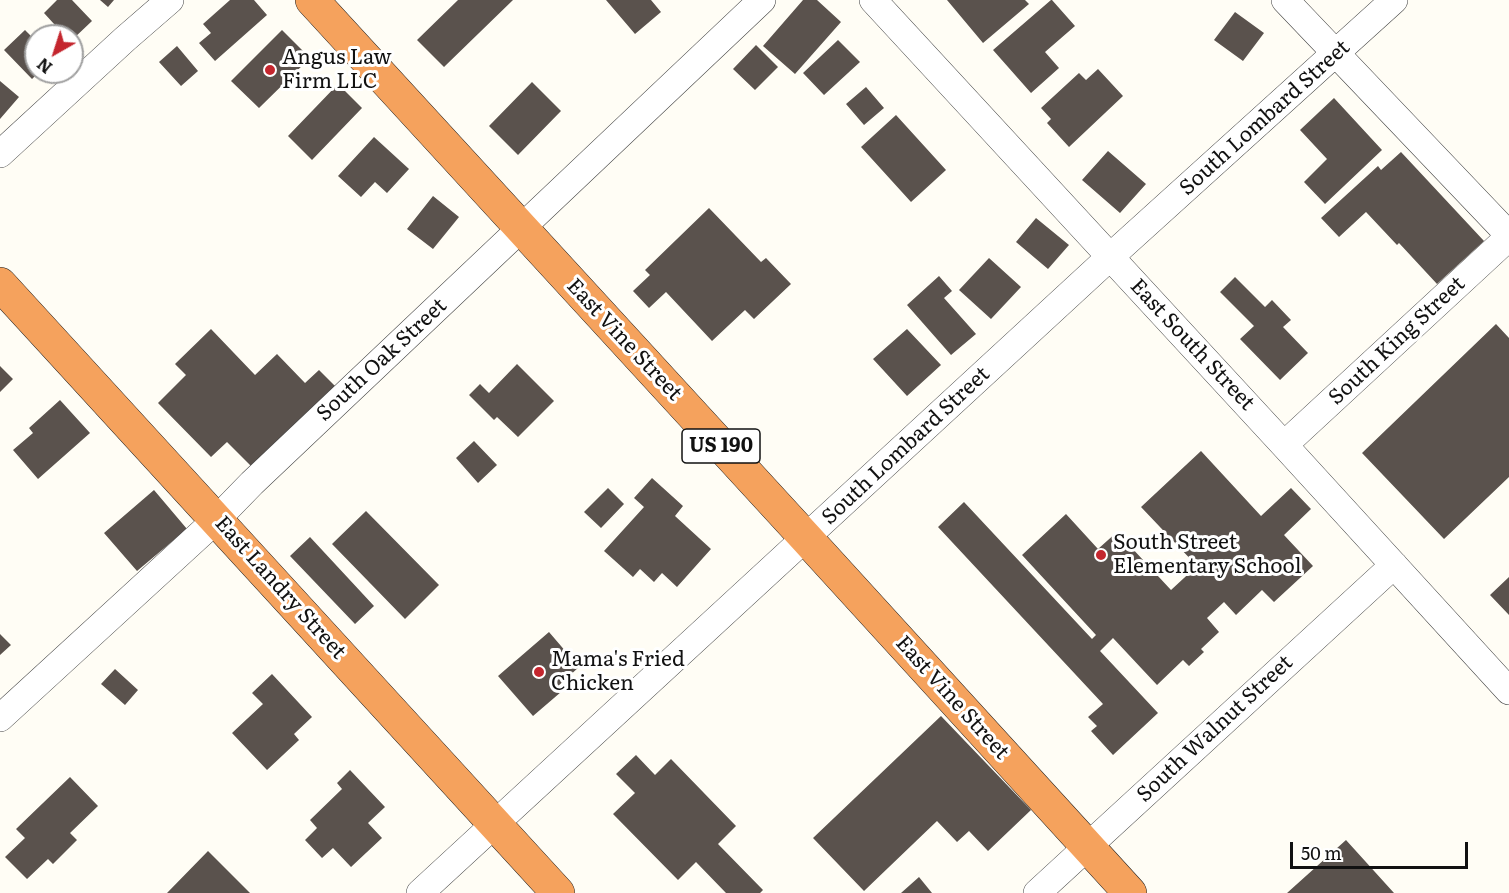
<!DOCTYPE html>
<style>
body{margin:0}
#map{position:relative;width:1509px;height:893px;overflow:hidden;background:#fffdf5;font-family:Literata,serif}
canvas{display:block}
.north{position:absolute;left:24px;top:24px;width:60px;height:60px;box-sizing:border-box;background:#fff;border:2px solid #a0a0a0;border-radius:50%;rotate:219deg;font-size:16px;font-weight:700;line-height:24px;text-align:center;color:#111}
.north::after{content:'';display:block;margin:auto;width:21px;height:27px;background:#c4262e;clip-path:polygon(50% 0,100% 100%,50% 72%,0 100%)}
.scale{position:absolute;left:1290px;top:842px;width:178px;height:27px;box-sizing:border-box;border:3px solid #111;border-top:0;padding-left:8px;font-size:18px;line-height:21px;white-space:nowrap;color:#111;-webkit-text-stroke:4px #fff;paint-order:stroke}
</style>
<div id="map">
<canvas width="1509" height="893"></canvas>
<div class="north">N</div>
<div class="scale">50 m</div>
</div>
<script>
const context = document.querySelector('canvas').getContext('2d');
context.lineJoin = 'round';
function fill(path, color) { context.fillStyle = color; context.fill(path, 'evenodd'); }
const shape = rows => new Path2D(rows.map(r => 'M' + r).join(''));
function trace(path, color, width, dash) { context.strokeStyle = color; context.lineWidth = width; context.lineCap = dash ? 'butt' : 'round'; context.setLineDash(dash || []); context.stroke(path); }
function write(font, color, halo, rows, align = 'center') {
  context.font = font + ' Literata,serif'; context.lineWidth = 6; context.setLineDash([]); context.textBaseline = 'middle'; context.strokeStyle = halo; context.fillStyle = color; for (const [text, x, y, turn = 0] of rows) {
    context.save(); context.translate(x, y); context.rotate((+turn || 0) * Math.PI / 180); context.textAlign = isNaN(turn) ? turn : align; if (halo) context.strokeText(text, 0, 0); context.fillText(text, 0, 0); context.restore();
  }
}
const building = shape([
 [57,0,72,0,92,21,72,40,72,36,65,36,44,13],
 [100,0,114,0,108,7],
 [230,0,254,0,267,15,215,61,199,43,211,33,203,24],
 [458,0,513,0,444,67,417,40],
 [606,0,651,0,661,12,635,34],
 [803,0,817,0,841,22,795,74,763,46],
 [947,0,1025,0,1029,4,983,43],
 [1051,0,1052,0,1075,26,1045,52,1059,68,1031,93,993,50],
 [1235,12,1264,33,1243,61,1214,40],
 [25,30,36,41,36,72,39,72,32,79,4,50],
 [282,30,310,58,259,108,231,81],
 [838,40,860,62,824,95,803,73],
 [756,45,778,67,755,90,733,69],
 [177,46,198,71,181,86,159,62],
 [1098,69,1123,96,1069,147,1047,123,1051,119,1041,108,1079,73,1086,80],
 [0,81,19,97,0,119],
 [532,82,561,111,518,155,489,126],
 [338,84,362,108,312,160,288,136],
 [866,87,884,108,864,125,846,104],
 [1334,98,1382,150,1325,204,1304,182,1327,159,1300,130],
 [896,115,946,170,911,202,861,147],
 [374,137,409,169,387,193,375,182,361,197,338,176],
 [1108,151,1146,184,1120,213,1082,180],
 [1401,152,1484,241,1437,284,1399,243,1397,245,1366,212,1339,237,1321,218,1378,166,1381,170],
 [433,196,459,217,433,249,407,229],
 [709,208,761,262,766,258,791,284,754,319,745,310,712,341,666,292,649,308,633,291,650,275,645,270],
 [1036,218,1069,245,1048,269,1016,242],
 [989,258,1021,287,991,319,959,290],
 [939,276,952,291,944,298,976,334,951,355,907,305],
 [1235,277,1265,307,1272,300,1291,320,1283,327,1308,353,1280,380,1240,339,1254,326,1220,292],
 [1496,324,1509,338,1509,477,1444,539,1362,453],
 [211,329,255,375,277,354,305,383,319,370,338,389,254,469,227,442,211,457,158,403,186,375,175,364],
 [907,329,941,365,907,396,873,359],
 [517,364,554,401,518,437,497,417,494,420,469,395,480,384,489,393],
 [0,366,13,379,0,392],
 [60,400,90,433,38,479,13,450,33,433,29,428],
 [474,441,497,465,478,483,456,458],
 [1201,451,1261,516,1291,488,1311,509,1284,535,1313,566,1274,602,1262,590,1236,615,1224,602,1207,618,1219,632,1201,649,1204,652,1189,666,1183,660,1157,685,1113,638,1100,651,1158,713,1113,755,1091,731,1097,726,1088,717,1103,704,938,527,964,502,1092,639,1096,635,1022,555,1066,514,1098,549,1117,532,1171,590,1197,566,1141,507],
 [652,478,683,506,675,516,711,549,677,587,662,573,654,582,640,569,633,577,604,551,644,507,634,498],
 [608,488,624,504,601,528,584,512],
 [154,490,187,529,137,571,104,533],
 [366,511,439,585,405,619,332,544],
 [310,537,374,606,355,624,290,556],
 [1509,577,1509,615,1490,595],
 [549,632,579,667,557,687,561,692,533,716,498,676],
 [0,634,11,645,0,655],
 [115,669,138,690,125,705,101,684],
 [272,674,312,717,294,734,299,740,267,770,232,733,263,704,252,693],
 [941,716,1031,810,988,851,969,831,957,842,937,821,864,891,813,838],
 [636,755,655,775,671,759,736,826,718,844,763,890,760,893,726,893,696,862,678,880,613,814,635,793,616,774],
 [350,770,385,807,368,823,382,838,351,867,333,848,322,858,305,840,317,828,310,820,342,789,337,783],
 [70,777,98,806,70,833,77,840,53,864,48,859,27,879,5,857,25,838,16,829],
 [1346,840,1394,893,1287,893],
 [208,851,250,893,167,893],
 [919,877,932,893,901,893]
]);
const street = shape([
 [873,0,1284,445,1509,691],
 [1285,0,1509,235],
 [0,154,125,39,170,0],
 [1284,445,1509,237],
 [0,718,217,519,252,483,762,0],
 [420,893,1110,257,1394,0],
 [1037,893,1394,565]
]);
const highway = shape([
 [312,0,806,538,1130,893],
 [0,284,558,893]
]);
const markers = [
 [270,70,6,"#c4262e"],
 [1101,555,6,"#c4262e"],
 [539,672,6,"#c4262e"]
];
const shields = [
 [721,446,78]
];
const shieldNames = [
 ["US 190",721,446]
];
const poiNames = [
 ["Angus Law",282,58],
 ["Firm LLC",282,82],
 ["South Street",1113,543],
 ["Elementary School",1113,567],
 ["Mama's Fried",551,660],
 ["Chicken",551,684]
];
const streetNames = [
 ["South Lombard Street",1265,118,-42],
 ["East Vine Street",624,340,47],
 ["South King Street",1397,341,-43],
 ["East South Street",1192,345,47],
 ["South Oak Street",382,360,-43],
 ["South Lombard Street",906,446,-43],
 ["East Landry Street",280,588,48],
 ["East Vine Street",952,698,48],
 ["South Walnut Street",1215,729,-43]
];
fill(building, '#5a524d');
trace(street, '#444', 28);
trace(highway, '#222', 34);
trace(street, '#fff', 27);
trace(highway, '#f5a25d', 33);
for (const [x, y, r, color] of markers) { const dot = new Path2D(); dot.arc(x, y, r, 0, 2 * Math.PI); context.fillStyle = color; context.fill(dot); trace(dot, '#fff', 2); }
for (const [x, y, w] of shields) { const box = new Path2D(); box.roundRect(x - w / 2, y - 17, w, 34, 4.5); context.fillStyle = '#fff'; context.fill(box); trace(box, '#111', 1.5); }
write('bold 20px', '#111', null, shieldNames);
write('21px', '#111', '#fff', poiNames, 'left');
write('21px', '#111', '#fff', streetNames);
</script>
